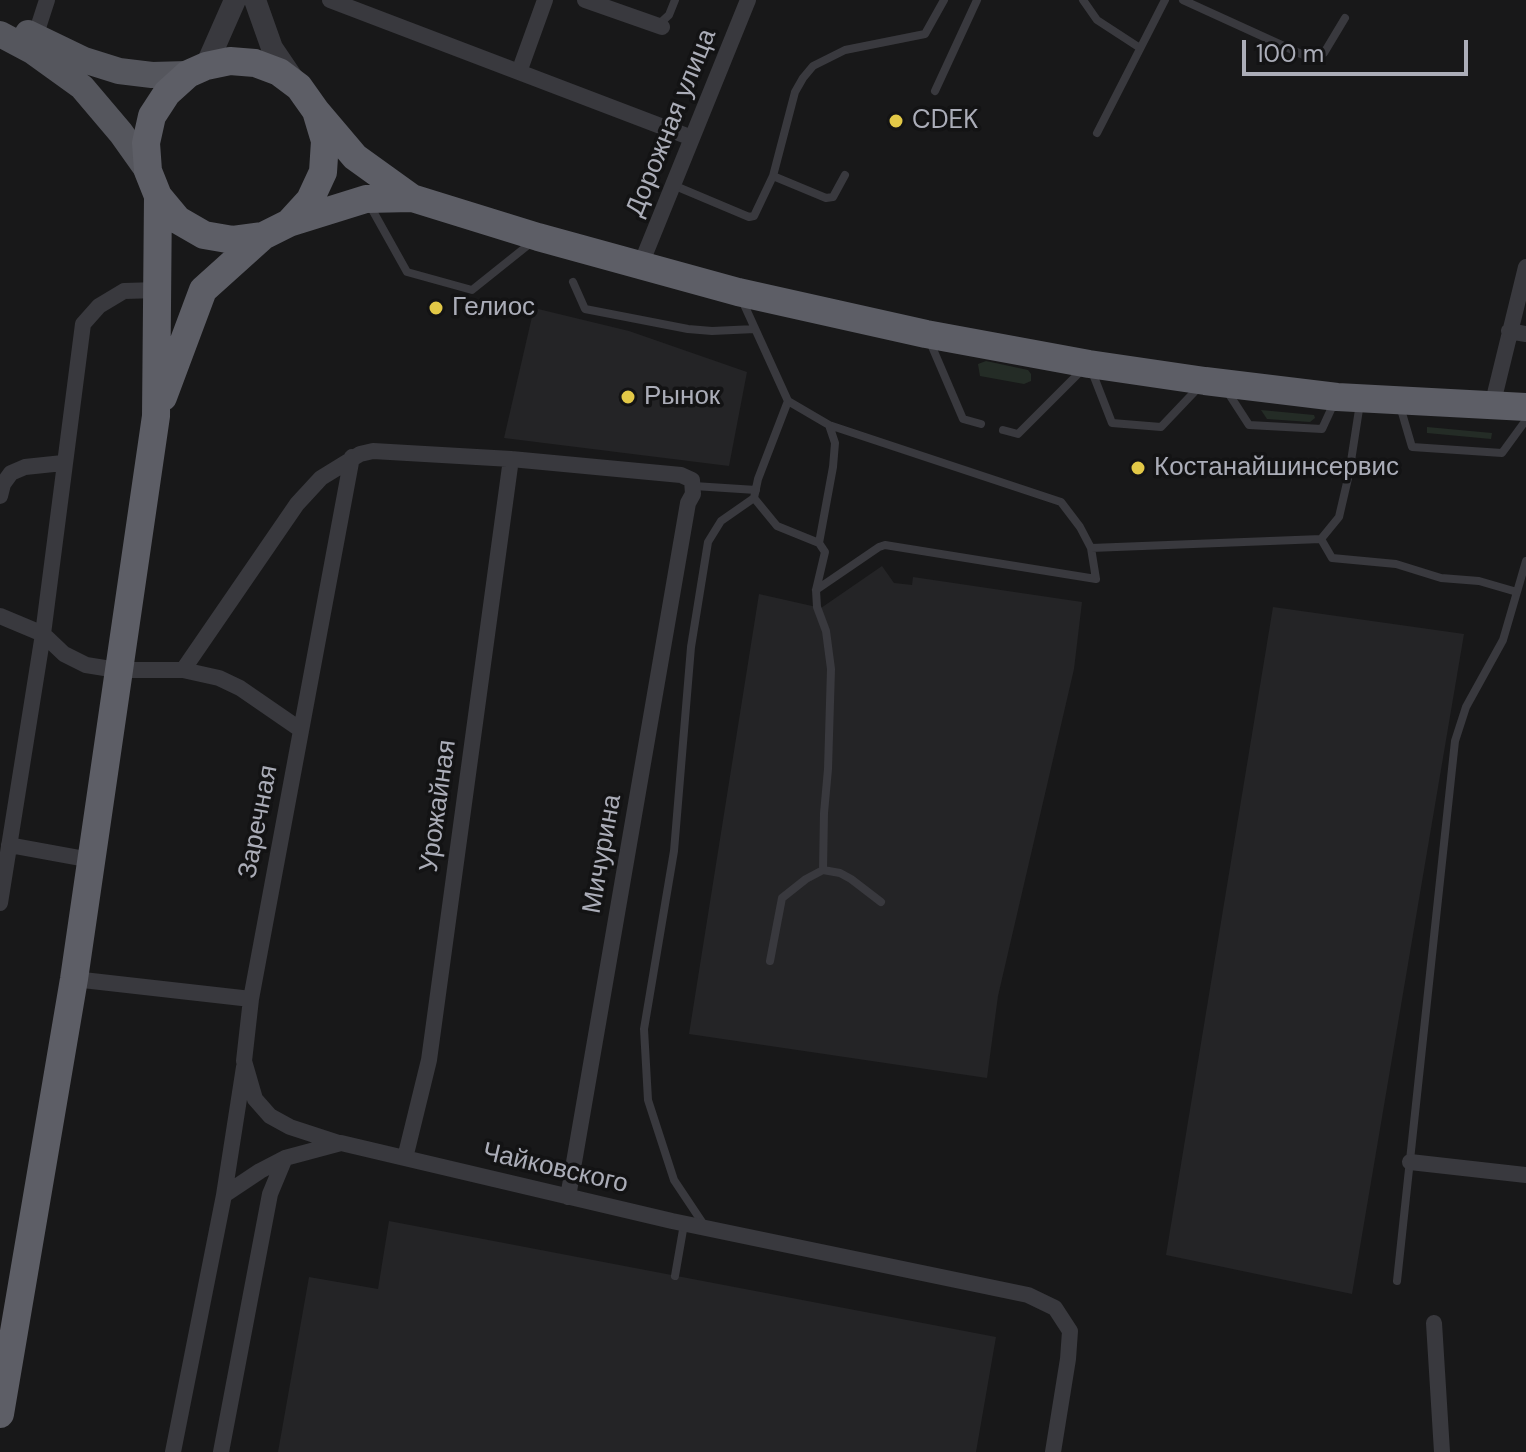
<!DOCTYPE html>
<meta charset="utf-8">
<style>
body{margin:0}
#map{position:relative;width:1526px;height:1452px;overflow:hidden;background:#181819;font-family:"DM Sans",sans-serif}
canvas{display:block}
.scale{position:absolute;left:1242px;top:40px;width:226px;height:36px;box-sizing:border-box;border:4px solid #abadb8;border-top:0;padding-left:10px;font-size:24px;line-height:28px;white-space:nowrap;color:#abadb8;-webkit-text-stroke:6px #131314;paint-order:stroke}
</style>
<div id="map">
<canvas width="1526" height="1452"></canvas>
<div class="scale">100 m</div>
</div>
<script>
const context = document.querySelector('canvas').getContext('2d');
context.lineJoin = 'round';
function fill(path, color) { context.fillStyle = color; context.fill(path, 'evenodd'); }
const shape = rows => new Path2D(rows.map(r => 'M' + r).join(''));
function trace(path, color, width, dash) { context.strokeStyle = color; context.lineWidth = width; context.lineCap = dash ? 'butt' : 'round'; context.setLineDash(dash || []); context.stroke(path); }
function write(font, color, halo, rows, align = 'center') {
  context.font = font + ' "DM Sans",sans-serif'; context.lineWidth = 7; context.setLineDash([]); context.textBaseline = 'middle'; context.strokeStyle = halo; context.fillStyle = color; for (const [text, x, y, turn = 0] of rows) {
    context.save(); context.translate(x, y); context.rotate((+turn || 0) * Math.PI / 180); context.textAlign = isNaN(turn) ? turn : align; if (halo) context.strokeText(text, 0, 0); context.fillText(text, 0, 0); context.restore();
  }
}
const built = shape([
 [534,308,629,331,747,372,729,466,504,438],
 [882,566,894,583,912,585,913,577,1082,602,1074,669,998,996,987,1078,689,1034,759,594,821,608],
 [1273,607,1464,634,1352,1294,1166,1255],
 [389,1221,996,1337,976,1452,278,1452,309,1277,378,1289]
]);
const green = shape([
 [986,361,1028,370,1031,374,1031,381,1024,384,980,376,978,364],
 [1261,410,1314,415,1315,418,1310,422,1267,419],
 [1427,427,1492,433,1491,439,1427,433]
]);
const service = shape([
 [1083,0,1097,20,1140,48],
 [1183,0,1310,58,1324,53,1345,18],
 [658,25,669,15,675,0],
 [935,91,977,0],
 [1097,133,1165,0],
 [773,176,826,198,833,197,845,175],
 [673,185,749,217,754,216,773,176,795,92,803,78,813,66,845,50,925,34,944,0],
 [369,204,407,272,472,290,532,242],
 [573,282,585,309,688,329,712,331,755,329],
 [742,300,788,401,829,425,1061,502,1080,527,1091,548,1096,579,885,545,879,547,816,590],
 [930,342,963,419,981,424],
 [1091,369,1112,423,1161,427,1200,386],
 [1227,391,1249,425,1322,429,1334,403],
 [1400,406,1412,447,1502,453,1526,420],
 [1003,430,1018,434,1083,369],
 [694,486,756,490],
 [1321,539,1332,558,1396,564,1441,578,1479,581,1517,592],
 [819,543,833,467,835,443,829,425],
 [1091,548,1321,539,1339,517,1349,474,1360,403],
 [823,870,840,873,851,879,881,902],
 [770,961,782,898,806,879,823,870,824,813,828,769,831,669,826,631,817,607,816,590,825,552,819,543,777,526,754,498,758,479,788,401],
 [706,1228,674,1180,648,1100,644,1029,674,851,691,647,708,542,721,521,754,498],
 [675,1276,684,1224],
 [1397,1281,1455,741,1466,707,1503,640,1526,561]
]);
const minor = shape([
 [330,0,692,138],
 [585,0,662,27],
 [35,37,47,0],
 [519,72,545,0],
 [641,264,748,0],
 [1509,331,1526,334],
 [1492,406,1526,267],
 [0,496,3,484,11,473,25,467,63,463],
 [0,616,43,634,64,654,86,665,117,670,183,670,297,504,321,478,360,454,373,451,511,459,681,475,692,480,693,494,688,503,568,1197],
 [183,670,219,678,240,688,301,730],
 [9,845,91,860],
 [0,903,43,634,83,324,99,306,124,291,158,290],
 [74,979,251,999],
 [339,1143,290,1127,270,1116,255,1099,244,1061,251,999,352,457],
 [405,1158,429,1060,511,459],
 [1410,1162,1526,1175],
 [224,1195,244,1067],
 [1434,1323,1442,1452],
 [173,1452,224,1195,260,1171,285,1158],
 [221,1452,270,1194,285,1158,341,1143,672,1221,1028,1295,1055,1308,1070,1331,1068,1359,1053,1452]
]);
const tertiary = shape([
 [255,0,272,48,293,79],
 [206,66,235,0]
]);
const primary = shape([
 [28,33,84,60,119,71,152,75,188,74],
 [0,34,32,51,82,87,121,133,148,171]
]);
const trunk = shape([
 [316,111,355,157,412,198,538,237,738,292,926,334,1089,364,1205,381,1337,397,1526,407],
 [289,223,310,200,323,172,325,141,316,111,299,87,279,72,255,63,230,61,206,66,188,74,167,93,152,116,146,143,148,171,158,196,178,220,204,235,233,240,263,236,289,223,366,199,412,198],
 [163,397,203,290,263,236],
 [0,1414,74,979,156,416,158,196]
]);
const markers = [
 [896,121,8,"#e2c847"],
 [436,308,8,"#e2c847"],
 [628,397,8,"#e2c847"],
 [1138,468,8,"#e2c847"]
];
const poiNames = [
 ["CDEK",912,121],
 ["Гелиос",452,308],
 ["Рынок",644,397],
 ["Костанайшинсервис",1154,468]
];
const streetNames = [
 ["Дорожная улица",672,123,-68],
 ["Урожайная",439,806,-82],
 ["Заречная",259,822,-79],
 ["Мичурина",603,854,-80],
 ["Чайковского",555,1169,13]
];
fill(built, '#242426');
fill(green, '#242c26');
trace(service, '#39393e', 8);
trace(minor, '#39393e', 16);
trace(tertiary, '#39393e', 22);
trace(primary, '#55565d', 26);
trace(trunk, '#5d5e66', 28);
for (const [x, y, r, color] of markers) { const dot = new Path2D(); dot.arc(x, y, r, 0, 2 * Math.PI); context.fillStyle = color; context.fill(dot); trace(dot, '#131314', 3); }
write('26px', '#abadb8', '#131314', poiNames, 'left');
write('26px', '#abadb8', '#131314', streetNames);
</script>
